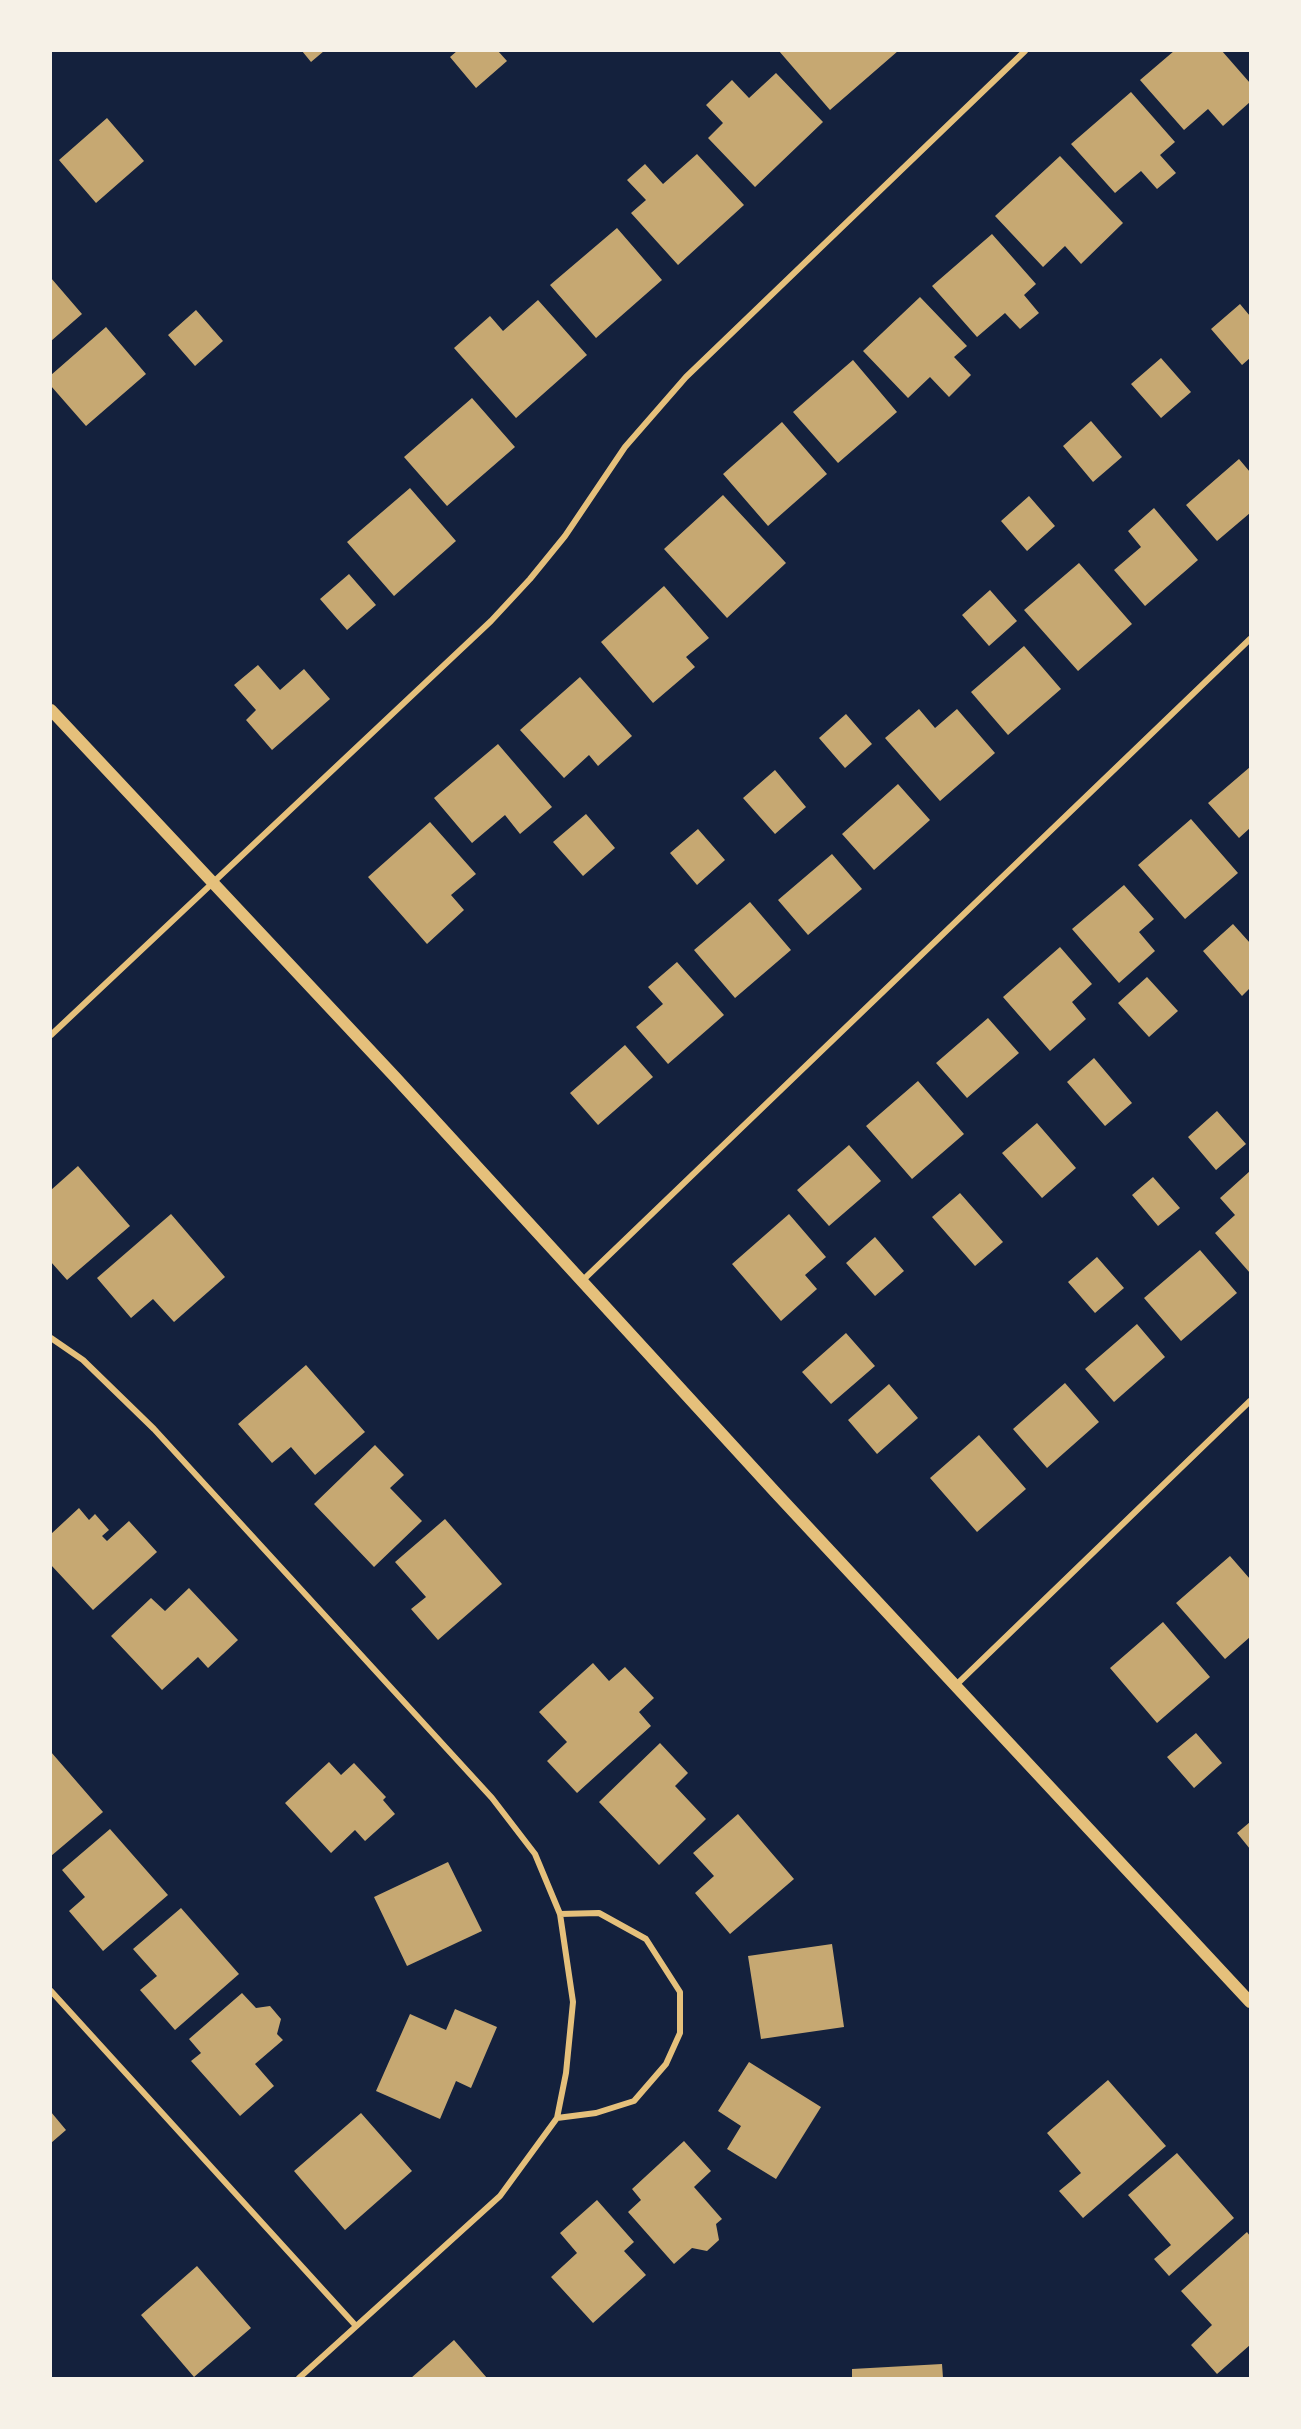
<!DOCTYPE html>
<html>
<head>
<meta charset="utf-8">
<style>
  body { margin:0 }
  #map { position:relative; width:1301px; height:2429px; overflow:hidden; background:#14213d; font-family:"Playfair Display",serif }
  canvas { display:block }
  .frame { position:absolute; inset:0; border:52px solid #f6f1e7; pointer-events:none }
</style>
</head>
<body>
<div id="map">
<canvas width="1301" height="2429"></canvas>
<div class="frame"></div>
</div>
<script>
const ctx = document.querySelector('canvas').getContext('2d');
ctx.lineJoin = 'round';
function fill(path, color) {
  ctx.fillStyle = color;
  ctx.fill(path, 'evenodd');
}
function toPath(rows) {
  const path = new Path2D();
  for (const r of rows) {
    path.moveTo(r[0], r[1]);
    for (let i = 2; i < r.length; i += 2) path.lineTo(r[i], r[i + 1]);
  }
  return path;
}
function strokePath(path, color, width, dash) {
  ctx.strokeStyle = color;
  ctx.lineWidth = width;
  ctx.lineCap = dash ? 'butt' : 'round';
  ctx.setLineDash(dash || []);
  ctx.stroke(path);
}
fill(toPath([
  [302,51,324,51,311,62],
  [457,51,498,51,507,61,476,88,450,57],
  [779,51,898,51,830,110],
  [1174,51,1222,51,1250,83,1250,102,1223,126,1208,109,1184,130,1140,80],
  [776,73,823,122,755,187,708,138,723,123,706,105,732,80,749,98],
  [1131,92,1175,142,1160,155,1176,173,1157,189,1141,171,1115,193,1071,144],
  [107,118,144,161,96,203,59,160],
  [697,154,744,205,678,265,631,213,646,200,627,180,645,164,663,184],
  [1060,156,1123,223,1081,264,1065,246,1043,267,995,216],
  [617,228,662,280,596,338,550,285],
  [992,234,1036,284,1024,295,1039,313,1020,329,1005,313,977,337,932,286],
  [51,278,82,314,51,341],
  [920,297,967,346,954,357,971,375,949,397,930,377,908,398,863,351],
  [538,300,587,355,516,418,454,348,490,316,503,331],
  [1240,304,1250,316,1250,358,1242,365,1211,329],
  [196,310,223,341,195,366,168,335],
  [106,327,146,374,86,426,51,386,51,375],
  [1161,358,1191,392,1161,418,1131,384],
  [853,360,897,412,838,463,793,412],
  [472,398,515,447,447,506,404,457],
  [1091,421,1122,457,1093,482,1063,446],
  [782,422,827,474,768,526,723,474],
  [1239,459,1250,472,1250,513,1217,541,1186,505],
  [410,488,456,541,394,596,347,542],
  [723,495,786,563,727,618,664,549],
  [1029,496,1055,526,1027,551,1001,521],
  [1154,508,1198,560,1145,606,1114,570,1141,547,1128,531],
  [1079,563,1132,624,1078,671,1024,610],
  [349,574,376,605,347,630,320,599],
  [664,586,709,638,686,657,695,667,653,703,601,642],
  [990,590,1017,621,989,646,962,615],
  [1024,646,1061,689,1008,735,971,692],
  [258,665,280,690,304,669,330,699,272,750,246,720,256,710,234,685],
  [580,677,632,736,598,766,589,755,564,778,520,730],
  [919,709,935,728,957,709,995,753,940,801,885,738],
  [846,714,872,744,845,768,819,738],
  [498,744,552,807,520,834,505,815,472,843,434,798],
  [1250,767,1250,828,1239,838,1208,803],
  [775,770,806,807,775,834,743,798],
  [898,784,930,820,874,870,842,834],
  [586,814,615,848,583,876,553,842],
  [1191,819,1238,873,1185,919,1138,865],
  [430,822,476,874,451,895,464,910,427,944,368,877],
  [698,829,725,860,697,885,670,853],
  [832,854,862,889,808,935,778,900],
  [1124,885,1154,919,1139,932,1155,951,1119,983,1072,929],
  [750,902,791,950,735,998,694,950],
  [1233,924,1250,943,1250,988,1242,996,1203,951],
  [1060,947,1092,984,1072,1002,1086,1019,1050,1051,1003,997],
  [677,962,724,1015,668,1064,636,1027,663,1004,648,987],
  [1147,977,1178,1011,1149,1037,1118,1003],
  [988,1018,1019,1053,967,1098,936,1063],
  [625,1045,653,1077,598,1125,570,1093],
  [1094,1058,1132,1103,1105,1126,1067,1082],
  [918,1081,964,1134,912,1179,866,1126],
  [1217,1111,1246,1144,1216,1170,1188,1137],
  [1037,1123,1076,1168,1042,1198,1002,1153],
  [849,1145,881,1181,829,1226,797,1190],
  [78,1166,130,1226,67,1280,51,1262,51,1190],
  [1250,1171,1250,1273,1215,1233,1235,1215,1220,1198],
  [1153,1177,1180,1208,1158,1226,1132,1195],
  [960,1193,1003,1242,975,1266,932,1217],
  [171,1214,225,1277,174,1322,153,1299,131,1318,97,1278],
  [789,1214,826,1257,805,1275,817,1289,781,1321,732,1264],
  [875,1237,904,1271,875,1296,846,1263],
  [1200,1250,1237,1293,1181,1341,1144,1298],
  [1097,1257,1124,1288,1095,1313,1068,1282],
  [1137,1324,1165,1357,1114,1402,1085,1369],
  [846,1333,875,1366,831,1404,802,1372],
  [306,1365,365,1432,315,1475,291,1447,272,1463,238,1424],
  [1065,1383,1099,1422,1047,1468,1013,1429],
  [889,1384,918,1418,877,1454,848,1420],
  [979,1435,1026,1489,977,1532,930,1478],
  [375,1445,404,1475,390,1488,422,1521,374,1567,314,1504],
  [79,1508,89,1520,95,1514,109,1530,102,1536,107,1541,129,1521,157,1552,93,1610,51,1565,51,1534],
  [445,1519,502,1584,438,1640,411,1609,426,1597,395,1562],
  [1230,1556,1250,1579,1250,1637,1225,1659,1176,1603],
  [189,1588,238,1640,208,1668,198,1657,162,1690,111,1636,151,1598,165,1611],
  [1163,1622,1210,1677,1157,1723,1110,1668],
  [593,1663,609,1681,625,1667,654,1698,639,1712,651,1726,577,1793,547,1761,567,1742,539,1712],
  [1196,1733,1222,1763,1194,1788,1167,1757],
  [660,1743,688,1773,675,1786,706,1819,659,1865,599,1802],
  [51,1752,103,1812,51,1856],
  [329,1762,341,1775,354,1763,386,1797,383,1800,395,1814,365,1841,355,1830,331,1853,285,1803],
  [738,1814,794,1879,730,1934,695,1893,714,1876,693,1853],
  [1250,1822,1250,1849,1237,1833],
  [110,1829,168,1895,103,1951,69,1911,85,1897,62,1870],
  [448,1862,482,1931,407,1966,374,1897],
  [181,1908,239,1974,175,2030,140,1990,157,1976,133,1949],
  [832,1944,844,2027,761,2039,748,1956],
  [242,1993,256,2008,270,2006,281,2019,277,2034,283,2040,255,2064,274,2086,240,2116,191,2061,201,2053,189,2039],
  [455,2009,497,2027,471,2088,456,2081,440,2119,376,2091,410,2014,446,2030],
  [749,2062,821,2107,776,2179,727,2149,741,2126,718,2111],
  [1108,2080,1166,2146,1083,2218,1059,2191,1081,2173,1047,2133],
  [51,2112,66,2130,51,2143],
  [361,2113,412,2171,345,2230,294,2171],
  [684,2141,711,2171,694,2187,722,2219,716,2224,719,2240,707,2251,692,2248,674,2264,628,2212,641,2200,632,2189],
  [1177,2153,1234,2218,1169,2276,1154,2259,1171,2245,1128,2195],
  [597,2200,634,2242,624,2251,646,2275,593,2323,551,2277,577,2253,560,2233],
  [1247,2232,1250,2236,1250,2345,1217,2374,1191,2345,1212,2325,1181,2291],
  [197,2266,251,2328,194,2377,141,2315],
  [454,2340,487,2378,411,2378],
  [942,2364,943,2378,852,2378,852,2369]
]), '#c6a872');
strokePath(toPath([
  [51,1035,491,621,530,579,565,536,625,447,686,377,1025,51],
  [582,1281,1250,639],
  [51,1338,83,1360,154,1429,492,1798,535,1854,560,1914,573,2002,566,2073,557,2118,500,2196,299,2378],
  [955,1686,1250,1401],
  [51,1991,356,2326],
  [557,2118,596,2113,634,2101,666,2064,680,2033,680,1992,646,1939,599,1913,560,1914]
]), '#e5c07b', 6);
strokePath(toPath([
  [51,710,395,1077,776,1493,1250,2002]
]), '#e5c07b', 12);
</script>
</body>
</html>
